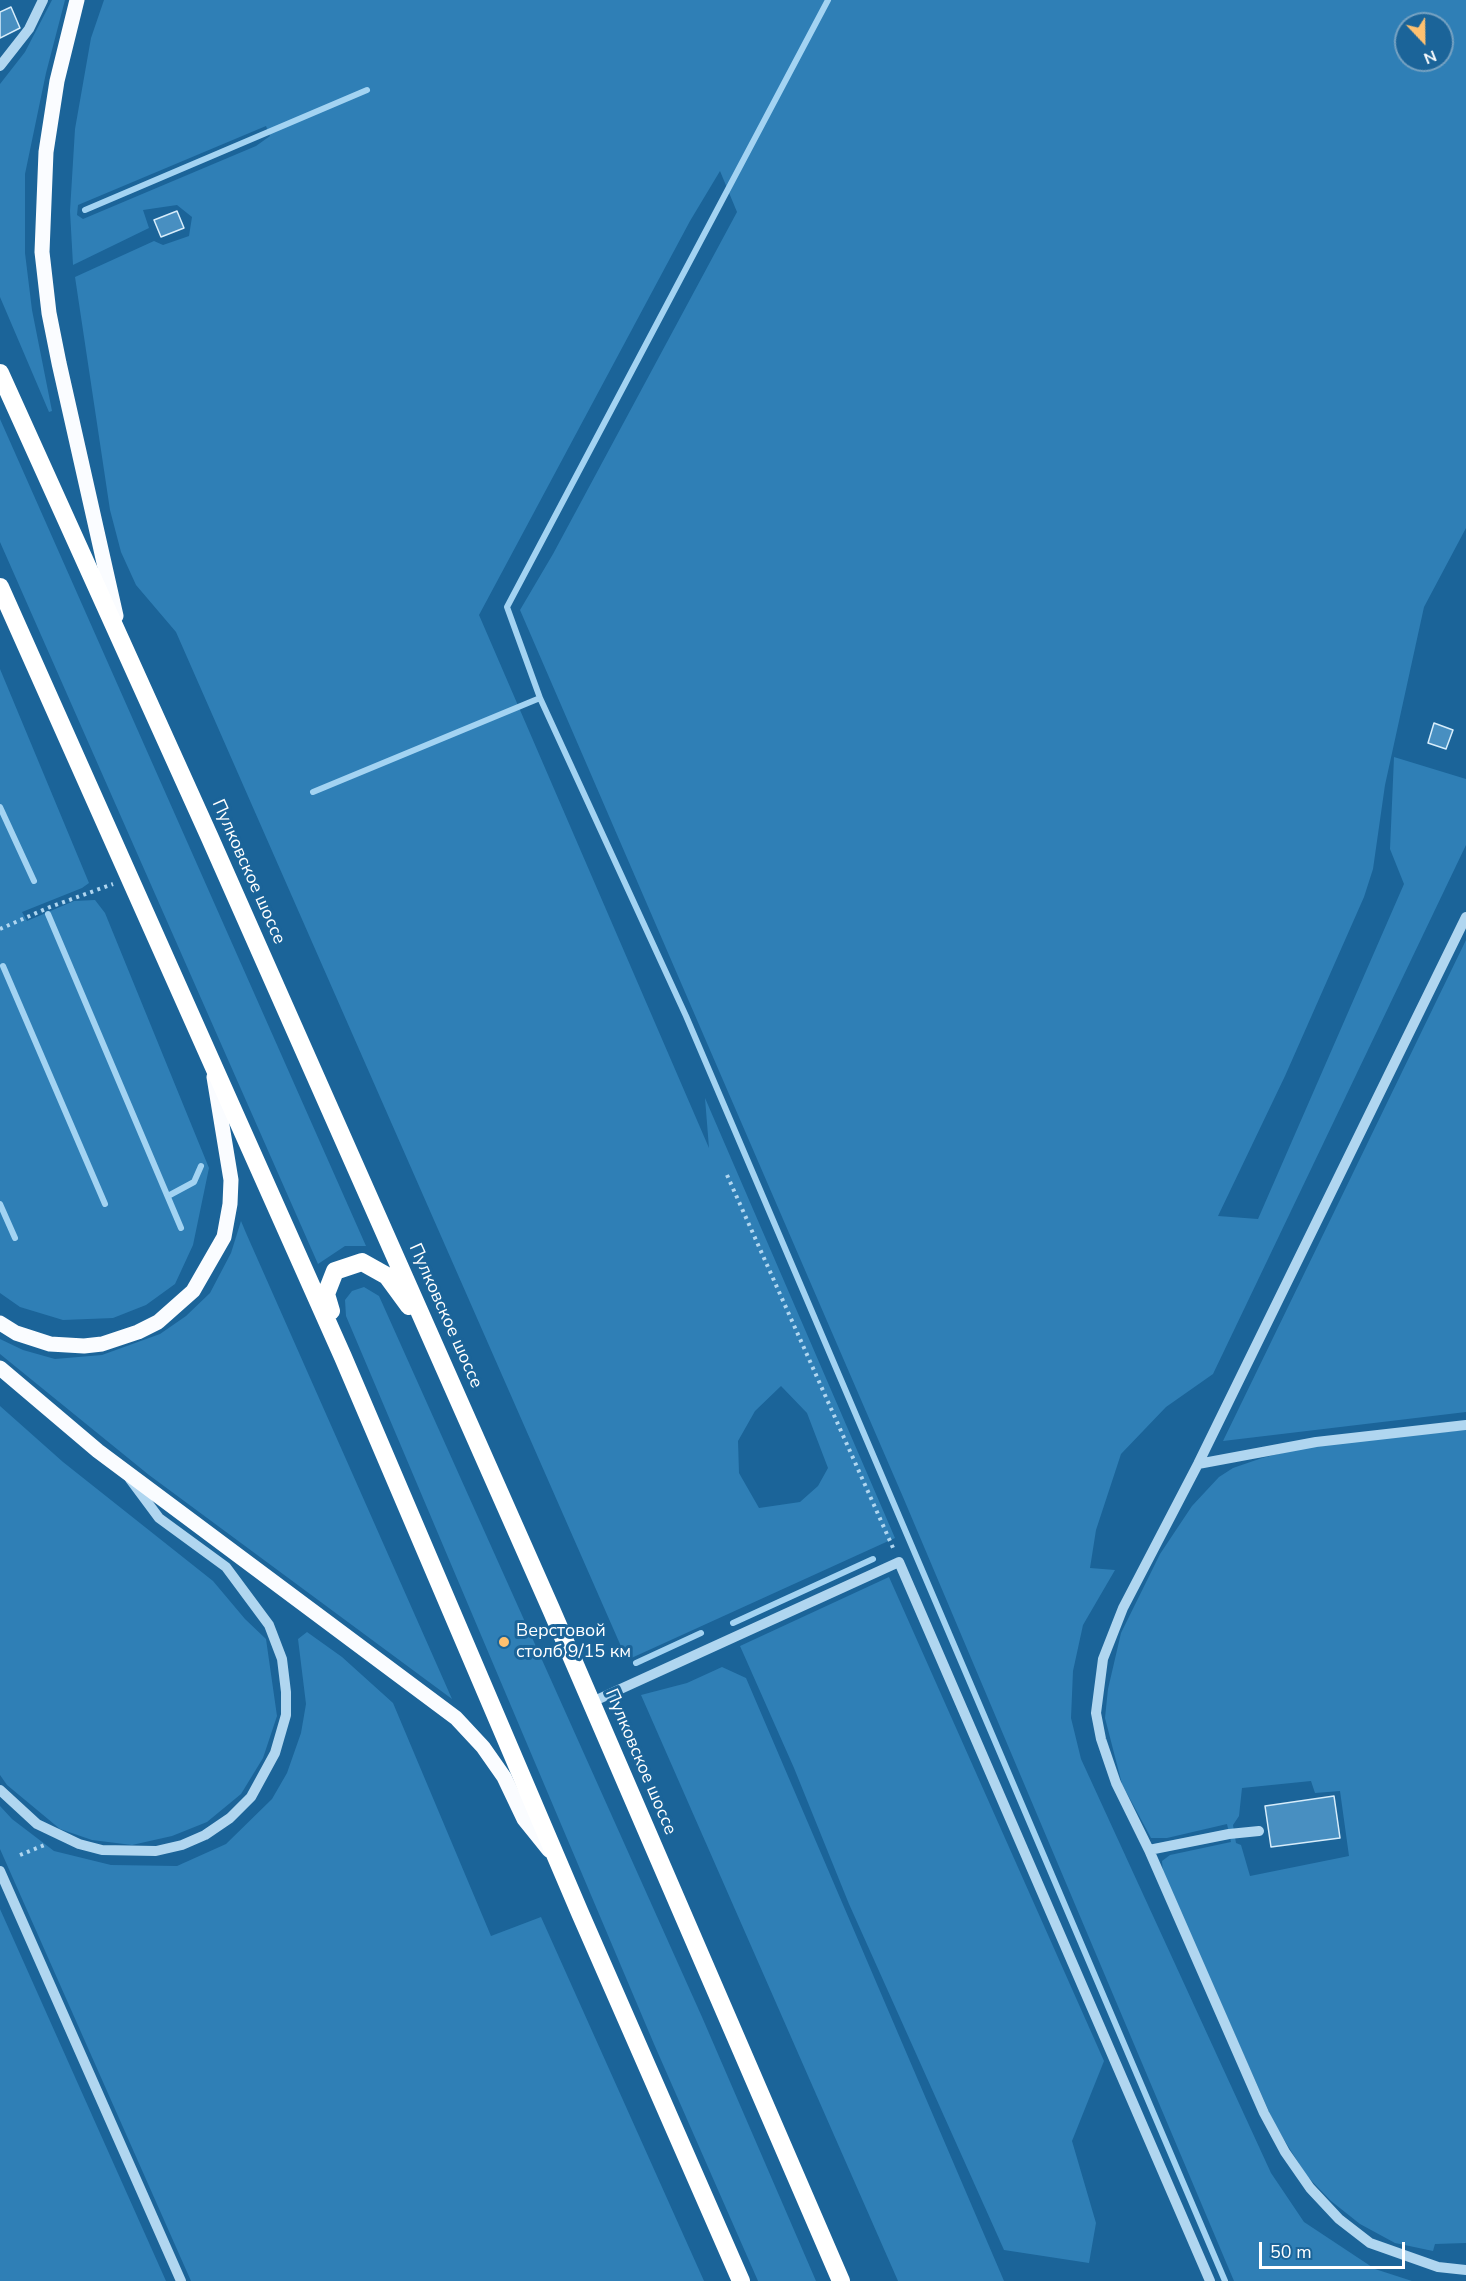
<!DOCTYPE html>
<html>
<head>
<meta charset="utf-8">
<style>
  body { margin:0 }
  #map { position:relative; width:1466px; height:2281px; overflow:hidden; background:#1b6499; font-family:"Nunito Sans",sans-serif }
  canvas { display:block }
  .north { position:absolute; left:1394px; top:12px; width:60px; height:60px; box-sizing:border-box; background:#1b6499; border:2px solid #76a2c2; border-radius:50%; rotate:158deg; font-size:16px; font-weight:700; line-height:24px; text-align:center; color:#fff }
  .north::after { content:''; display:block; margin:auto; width:21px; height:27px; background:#ffc170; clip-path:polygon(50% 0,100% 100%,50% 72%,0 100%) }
  .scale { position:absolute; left:1259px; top:2242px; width:146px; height:27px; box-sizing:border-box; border:3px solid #fff; border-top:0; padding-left:8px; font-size:18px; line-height:21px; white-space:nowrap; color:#fff; -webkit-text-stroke:4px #1b6499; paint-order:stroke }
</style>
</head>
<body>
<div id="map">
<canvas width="1466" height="2281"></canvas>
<div class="north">N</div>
<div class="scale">50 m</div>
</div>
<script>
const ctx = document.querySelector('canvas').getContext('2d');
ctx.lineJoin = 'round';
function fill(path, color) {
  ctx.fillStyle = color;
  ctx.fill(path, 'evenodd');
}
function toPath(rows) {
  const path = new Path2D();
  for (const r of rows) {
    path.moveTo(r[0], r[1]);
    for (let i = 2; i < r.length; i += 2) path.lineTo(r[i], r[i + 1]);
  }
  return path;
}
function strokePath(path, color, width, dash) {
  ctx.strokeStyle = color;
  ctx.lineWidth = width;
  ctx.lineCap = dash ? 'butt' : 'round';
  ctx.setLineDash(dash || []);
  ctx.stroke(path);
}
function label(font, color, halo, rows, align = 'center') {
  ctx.font = font + ' "Nunito Sans",sans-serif';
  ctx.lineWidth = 6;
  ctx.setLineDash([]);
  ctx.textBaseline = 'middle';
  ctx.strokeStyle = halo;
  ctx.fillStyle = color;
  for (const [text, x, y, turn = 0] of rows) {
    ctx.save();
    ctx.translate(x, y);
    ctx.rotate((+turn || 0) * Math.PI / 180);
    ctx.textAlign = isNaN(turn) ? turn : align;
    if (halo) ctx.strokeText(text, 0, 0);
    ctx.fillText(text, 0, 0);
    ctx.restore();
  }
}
fill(toPath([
  [52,0,65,0,46,73,25,174,25,253,32,310,52,411,49,412,0,297,0,84,25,52],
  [104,0,1466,0,1466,528,1424,607,1385,785,1373,869,1364,897,1285,1076,1218,1216,1258,1219,1404,884,1390,849,1394,757,1466,779,1466,845,1213,1374,1166,1407,1121,1454,1096,1530,1090,1568,1115,1570,1083,1625,1073,1671,1071,1718,1081,1759,1271,2173,1304,2222,1375,2269,1412,2281,1234,2281,903,1497,520,610,553,554,737,212,720,171,690,221,479,615,709,1148,705,1098,895,1538,627,1660,176,632,136,585,121,552,110,510,75,277,154,241,163,245,189,236,192,217,177,205,143,210,149,228,73,265,70,211,75,129,91,38],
  [1406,24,1442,24,1442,60,1406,60],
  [266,126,270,136,256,146,83,219,77,215,78,205],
  [781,1386,807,1413,828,1468,818,1486,800,1502,759,1508,739,1473,738,1441,755,1411],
  [0,419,366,1246,345,1246,318,1264,0,542],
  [0,669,89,883,82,888,22,912,27,921,74,901,95,900,105,913,209,1168,193,1245,175,1284,146,1305,113,1318,63,1320,20,1307,0,1293],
  [1466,940,1466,1412,1223,1441],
  [241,1221,246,1233,452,1699,149,1475,0,1354,0,1339,23,1350,55,1359,102,1355,160,1334,186,1316,210,1293,231,1253],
  [364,1287,379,1296,702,2017,816,2281,758,2281,654,2044,346,1316,345,1300,352,1291],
  [0,1406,63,1462,213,1581,245,1619,266,1639,277,1716,263,1758,241,1794,207,1822,172,1836,132,1845,92,1840,60,1829,7,1785,0,1775],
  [1466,1430,1466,2243,1435,2244,1433,2251,1395,2243,1360,2224,1331,2201,1306,2175,1275,2125,1163,1873,1162,1861,1170,1855,1231,1842,1227,1824,1167,1838,1151,1838,1122,1784,1105,1718,1108,1689,1121,1633,1160,1554,1192,1506,1219,1477,1233,1468,1262,1458,1319,1444],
  [1311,1781,1315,1793,1340,1791,1349,1856,1250,1876,1241,1845,1236,1843,1233,1825,1239,1816,1242,1788],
  [889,1577,1104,2061,1072,2141,1096,2223,1089,2263,1004,2250,849,1904,794,1768,740,1646],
  [307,1632,342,1657,393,1703,491,1936,541,1917,704,2281,191,2281,0,1849,0,1806,12,1819,54,1851,111,1865,177,1866,226,1844,272,1799,287,1773,301,1733,306,1704,298,1639],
  [722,1667,746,1678,1004,2281,898,2281,641,1695,687,1683],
  [0,1909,166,2281,0,2281]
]), '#2f7fb6');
strokePath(toPath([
  [85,210,367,90],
  [540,698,686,1016,1225,2281],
  [313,792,540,698,507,607,828,0],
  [0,807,34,881],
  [48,914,181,1228],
  [3,966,105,1204],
  [168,1196,194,1182,201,1166],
  [0,1204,15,1238],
  [733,1623,873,1559],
  [636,1663,701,1633]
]), '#a3d3f2', 6);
const building = toPath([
  [11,7,20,28,0,38,0,12,11,7],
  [177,211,184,228,161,237,154,220,177,211],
  [1434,723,1453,730,1446,749,1428,743,1434,723],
  [1334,1796,1340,1838,1271,1847,1265,1806,1334,1796]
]);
fill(building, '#488fc1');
strokePath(building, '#d7edfb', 1.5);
strokePath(toPath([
  [0,929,50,907,113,884],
  [727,1175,894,1550],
  [20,1855,47,1844]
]), '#b0d6f0', 4, [3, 4.5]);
strokePath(toPath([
  [0,66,29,29,43,0],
  [1466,917,1198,1464,1123,1608,1103,1659,1096,1713,1101,1739,1116,1783,1149,1850,1264,2113,1285,2152,1310,2188,1339,2219,1370,2243,1438,2267,1466,2270],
  [1198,1464,1316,1442,1466,1425],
  [592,1702,899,1562,1210,2281],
  [0,1790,37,1824,79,1844,102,1850,156,1851,182,1845,205,1835,230,1818,251,1797,275,1753,286,1715,286,1692,282,1659,269,1625,226,1567,159,1518,130,1479],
  [1149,1850,1229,1834,1259,1831],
  [0,1871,181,2281]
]), '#b0d6f0', 10);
strokePath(toPath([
  [77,0,57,81,46,152,42,252,49,313,59,363,116,616],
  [0,1323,16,1333,50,1344,84,1346,102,1344,138,1332,158,1322,193,1291,224,1237,230,1204,231,1180,214,1077],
  [0,1368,98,1451,456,1718,483,1747,504,1777,524,1819,549,1850]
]), '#fafcff', 15);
strokePath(toPath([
  [0,373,210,838,551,1609,841,2281],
  [0,587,343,1357,580,1913,741,2281],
  [331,1311,326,1294,335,1271,362,1262,387,1276,409,1306]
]), '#fff', 18);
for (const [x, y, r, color] of [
  [504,1642,6,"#ffc170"]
]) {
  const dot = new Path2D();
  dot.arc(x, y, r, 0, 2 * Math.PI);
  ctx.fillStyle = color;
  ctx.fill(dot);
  strokePath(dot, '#1b6499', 2);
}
label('18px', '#fff', '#1b6499', [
  ["Пулковское шоссе",248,872,66],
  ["Пулковское шоссе",445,1316,66],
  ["Пулковское шоссе",640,1762,67]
]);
label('18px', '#fff', '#1b6499', [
  ["Верстовой",516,1632],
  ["столб 9/15 км",516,1653]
], 'left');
</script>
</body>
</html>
